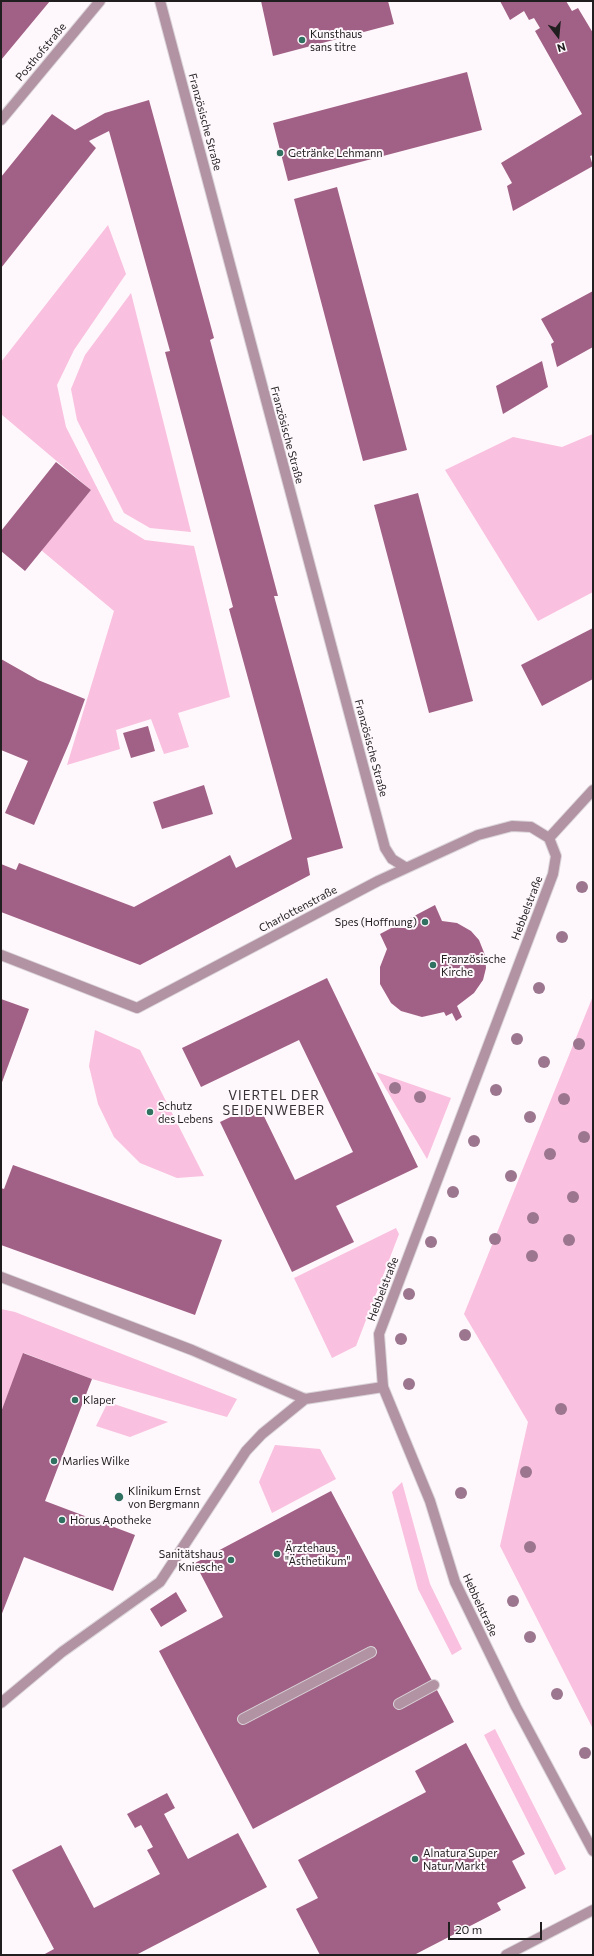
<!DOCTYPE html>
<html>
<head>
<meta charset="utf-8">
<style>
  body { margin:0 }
  #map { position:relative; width:594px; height:1956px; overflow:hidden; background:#fef7fb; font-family:Commissioner,sans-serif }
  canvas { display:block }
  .frame { position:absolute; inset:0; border:2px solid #201e1f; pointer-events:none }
  .north { position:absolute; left:538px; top:16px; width:40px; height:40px; -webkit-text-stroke:3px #fef7fb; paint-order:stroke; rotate:164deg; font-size:11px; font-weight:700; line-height:16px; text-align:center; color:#201e1f }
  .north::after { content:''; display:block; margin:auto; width:14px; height:18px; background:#201e1f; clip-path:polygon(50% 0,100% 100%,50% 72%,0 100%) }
  .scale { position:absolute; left:448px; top:1922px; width:94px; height:18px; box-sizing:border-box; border:2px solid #201e1f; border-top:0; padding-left:5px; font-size:12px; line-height:14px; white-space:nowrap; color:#201e1f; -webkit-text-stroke:3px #fef7fb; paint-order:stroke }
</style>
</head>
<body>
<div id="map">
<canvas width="594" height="1956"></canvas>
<div class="frame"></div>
<div class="north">N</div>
<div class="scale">20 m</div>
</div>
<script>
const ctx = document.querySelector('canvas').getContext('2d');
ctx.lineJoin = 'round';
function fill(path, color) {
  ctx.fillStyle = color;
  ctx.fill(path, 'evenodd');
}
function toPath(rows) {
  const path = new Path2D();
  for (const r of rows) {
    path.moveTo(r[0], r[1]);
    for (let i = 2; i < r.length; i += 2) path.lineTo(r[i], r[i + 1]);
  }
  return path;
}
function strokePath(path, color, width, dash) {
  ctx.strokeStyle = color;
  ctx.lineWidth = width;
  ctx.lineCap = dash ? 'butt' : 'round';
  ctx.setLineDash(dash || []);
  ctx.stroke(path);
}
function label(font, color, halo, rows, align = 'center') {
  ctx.font = font + ' Commissioner,sans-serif';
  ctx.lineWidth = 4;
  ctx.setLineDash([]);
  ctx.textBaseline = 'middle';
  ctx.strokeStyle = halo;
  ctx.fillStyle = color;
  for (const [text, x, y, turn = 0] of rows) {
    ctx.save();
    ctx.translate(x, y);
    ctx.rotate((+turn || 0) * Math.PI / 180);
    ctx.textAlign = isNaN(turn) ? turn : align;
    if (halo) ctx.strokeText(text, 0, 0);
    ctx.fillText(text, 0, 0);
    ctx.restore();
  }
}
fill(toPath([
  [108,225,126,274,74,350,57,385,66,427,114,521,145,540,194,546,230,697,178,713,189,747,164,754,151,719,116,730,120,749,67,765,114,611,41,550,91,490,1,414,1,362],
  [131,293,191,532,150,528,124,513,77,420,71,389,85,355],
  [593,434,593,592,538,621,445,470,513,437,562,447],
  [593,996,593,1729,500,1546,528,1422,464,1314],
  [95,1030,140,1050,204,1176,177,1178,140,1163,114,1137,98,1104,89,1066],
  [376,1072,451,1098,427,1159],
  [396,1228,399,1234,356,1346,332,1358,294,1278],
  [1,1309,15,1312,237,1399,227,1417,92,1379,24,1353,1,1412],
  [108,1402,168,1422,130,1437,96,1426],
  [275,1445,320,1449,336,1479,272,1513,259,1482],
  [402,1482,430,1584,462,1649,452,1655,418,1589,392,1492],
  [495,1729,566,1869,555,1875,484,1735]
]), '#f9c0df');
fill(toPath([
  [1,1,50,1,1,60],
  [261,1,388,1,394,24,273,56],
  [500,1,566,1,572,11,578,8,593,33,593,155,590,156,593,166,513,211,507,186,512,183,501,163,582,114,535,31,540,28,534,18,529,20,524,11,510,20],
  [467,72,482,130,288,181,273,123],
  [149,100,214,338,210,340,278,596,274,596,343,848,307,858,310,875,140,965,1,912,1,864,16,870,19,863,134,907,230,855,236,868,292,839,229,609,233,607,165,352,170,351,109,131,89,141,96,148,1,268,1,177,52,114,75,130,105,113],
  [337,187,407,450,363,461,294,199],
  [593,291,593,347,557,367,551,344,554,342,541,319],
  [542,361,548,387,503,414,496,386],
  [56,462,91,490,25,571,1,551,1,531],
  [418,493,473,701,429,713,374,505],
  [593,628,593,679,542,706,521,665],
  [1,659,38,680,85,699,70,741,34,825,5,813,28,761,1,750],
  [148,726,155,751,131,758,123,733],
  [204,785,213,814,162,829,153,802],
  [435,905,442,921,457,923,471,931,479,940,485,955,486,968,483,980,474,993,457,1006,462,1017,456,1021,452,1013,446,1016,444,1012,422,1017,401,1011,391,1003,380,984,380,967,387,949,380,934],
  [327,978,418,1167,336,1206,354,1242,292,1272,220,1122,258,1104,295,1180,353,1152,299,1040,201,1087,182,1048],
  [1,999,29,1009,1,1085],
  [13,1165,222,1240,195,1315,1,1245,1,1188,4,1189],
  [23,1353,92,1379,45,1501,135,1535,113,1591,24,1557,1,1616,1,1412],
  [331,1491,454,1722,253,1829,159,1651,223,1617,195,1563],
  [176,1592,187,1611,161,1627,150,1609],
  [466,1743,525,1854,512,1861,526,1888,497,1903,501,1910,414,1955,320,1955,296,1909,318,1898,298,1860,426,1792,415,1771],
  [167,1793,175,1808,164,1814,188,1859,238,1833,267,1887,136,1955,43,1955,54,1949,12,1870,61,1845,94,1908,160,1874,147,1850,153,1847,141,1825,135,1828,127,1814]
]), '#a16085');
const service = toPath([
  [1,1277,192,1350,305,1399,383,1387],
  [1,1703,62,1652,160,1582,246,1451,262,1434,305,1399],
  [399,1704,434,1685],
  [243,1719,371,1652]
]);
const minor = toPath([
  [160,1,385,848,392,859,405,867],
  [1,120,100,1],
  [549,838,593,790],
  [1,955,137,1008,378,881,478,835,512,826,531,827,549,838,556,856,553,874,379,1334,383,1387,430,1501,455,1582,516,1707,593,1851],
  [506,1955,593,1910]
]);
strokePath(service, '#dad4d8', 12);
strokePath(minor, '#dad4d8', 12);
strokePath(service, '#b293a4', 10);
strokePath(minor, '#b293a4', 10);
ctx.fillStyle = '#9b768e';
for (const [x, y] of [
  [582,887],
  [562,937],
  [539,988],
  [517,1039],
  [579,1044],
  [544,1062],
  [395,1088],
  [496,1090],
  [420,1097],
  [564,1099],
  [530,1117],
  [584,1137],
  [474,1141],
  [550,1154],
  [511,1176],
  [453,1192],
  [573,1197],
  [533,1218],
  [495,1239],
  [569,1240],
  [431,1242],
  [532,1256],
  [409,1294],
  [465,1335],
  [401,1339],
  [409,1384],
  [561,1409],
  [526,1472],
  [461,1493],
  [530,1547],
  [513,1601],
  [530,1637],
  [557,1694],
  [585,1753]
]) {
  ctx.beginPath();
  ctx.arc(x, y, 6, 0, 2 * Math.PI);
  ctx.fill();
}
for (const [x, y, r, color] of [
  [302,40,4,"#307161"],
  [280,153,4,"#307161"],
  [425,922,4,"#307161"],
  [433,965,4,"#307161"],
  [150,1112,4,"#307161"],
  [75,1400,4,"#307161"],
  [54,1461,4,"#307161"],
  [119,1497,5,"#307161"],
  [62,1520,4,"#307161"],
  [277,1554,4,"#307161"],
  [231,1560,4,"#307161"],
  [415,1859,4,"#307161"]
]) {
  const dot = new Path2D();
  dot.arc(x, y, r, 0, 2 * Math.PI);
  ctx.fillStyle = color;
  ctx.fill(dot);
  strokePath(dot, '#fef7fb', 1.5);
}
label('11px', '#201e1f', '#fef7fb', [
  ["Kunsthaus",310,34],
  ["sans titre",310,47],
  ["Getränke Lehmann",288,153],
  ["Spes (Hoffnung)",417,922,"right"],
  ["Französische",441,959],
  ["Kirche",441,972],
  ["Schutz",158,1106],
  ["des Lebens",158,1119],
  ["Klaper",83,1400],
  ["Marlies Wilke",62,1461],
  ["Klinikum Ernst",128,1491],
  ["von Bergmann",128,1504],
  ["Horus Apotheke",70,1520],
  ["Ärztehaus,",285,1548],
  ["\"Ästhetikum\"",285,1561],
  ["Sanitätshaus",223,1554,"right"],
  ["Kniesche",223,1567,"right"],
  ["Alnatura Super",423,1853],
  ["Natur Markt",423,1866]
], 'left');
label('11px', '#201e1f', '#fef7fb', [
  ["Posthofstraße",41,52,-50],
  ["Französische Straße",205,122,75],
  ["Französische Straße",287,435,75],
  ["Französische Straße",371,748,75],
  ["Hebbelstraße",527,908,-69],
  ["Charlottenstraße",298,909,-28],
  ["Hebbelstraße",383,1289,-69],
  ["Hebbelstraße",480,1605,65]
]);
ctx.letterSpacing = '1px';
label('13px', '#373235', '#fef7fb', [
  ["VIERTEL DER",274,1096],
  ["SEIDENWEBER",274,1111]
]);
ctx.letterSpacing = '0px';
</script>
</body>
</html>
